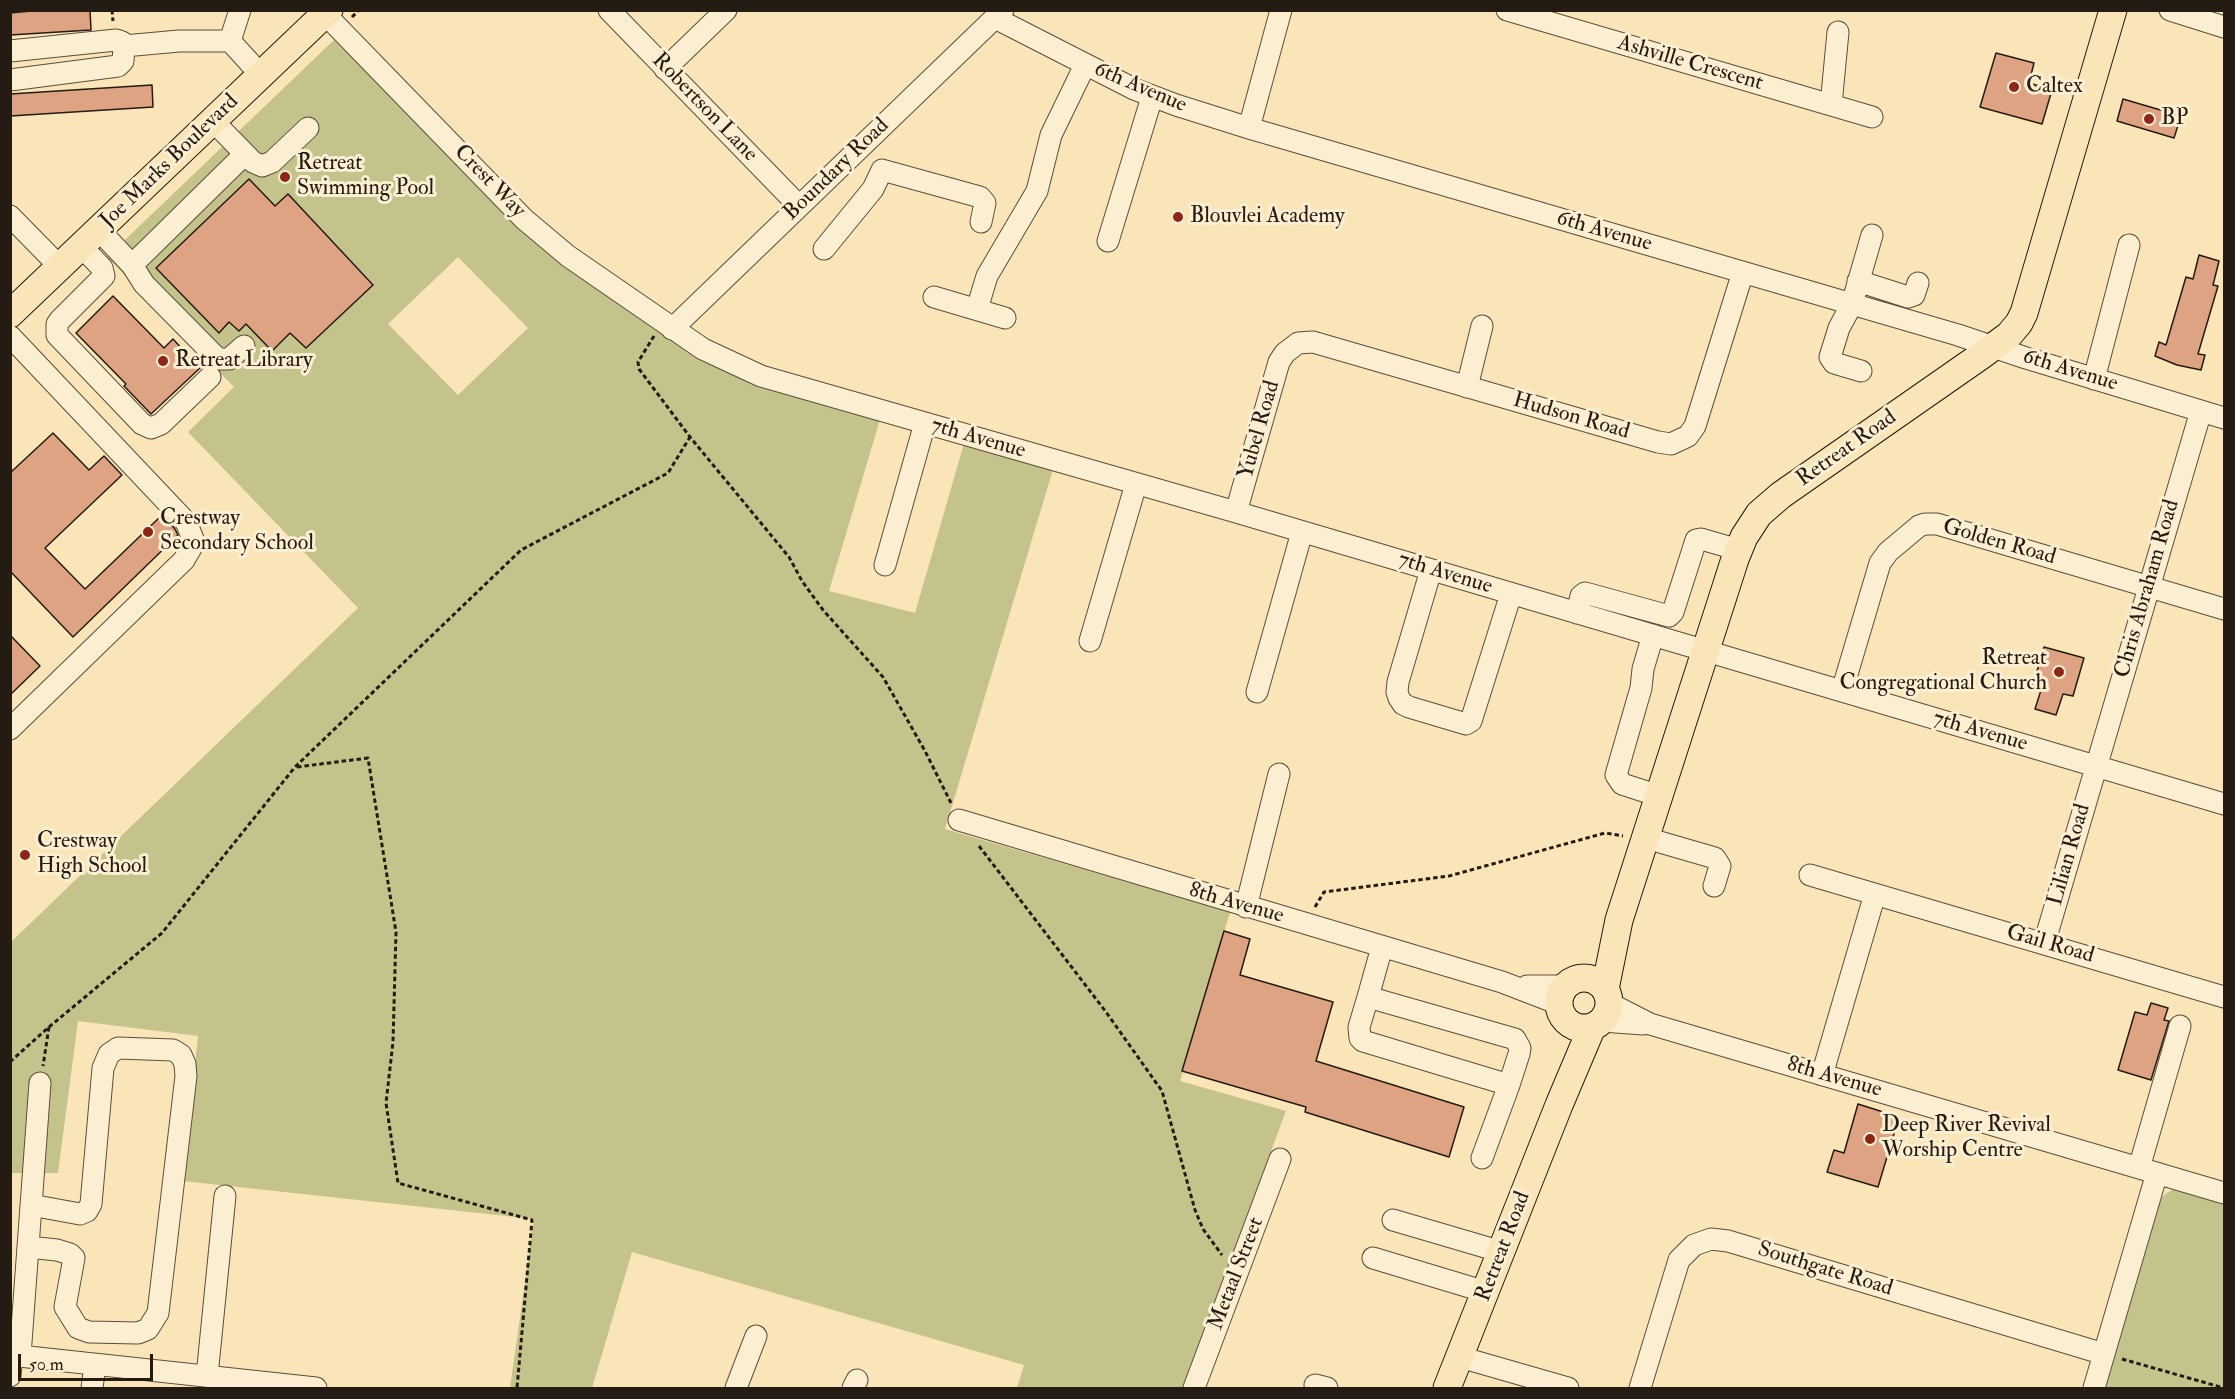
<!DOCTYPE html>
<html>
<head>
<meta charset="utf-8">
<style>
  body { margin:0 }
  #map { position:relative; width:2235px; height:1399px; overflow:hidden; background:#fae5b8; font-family:"IM FELL Double Pica",serif }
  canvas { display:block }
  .frame { position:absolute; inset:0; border:12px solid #241b12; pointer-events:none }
  .scale { position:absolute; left:18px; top:1354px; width:135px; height:27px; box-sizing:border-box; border:3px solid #241b12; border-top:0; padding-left:8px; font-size:18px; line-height:21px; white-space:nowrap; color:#241b12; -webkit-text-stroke:4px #fceed1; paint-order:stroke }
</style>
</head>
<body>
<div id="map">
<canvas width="2235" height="1399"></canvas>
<div class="frame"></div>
<div class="scale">50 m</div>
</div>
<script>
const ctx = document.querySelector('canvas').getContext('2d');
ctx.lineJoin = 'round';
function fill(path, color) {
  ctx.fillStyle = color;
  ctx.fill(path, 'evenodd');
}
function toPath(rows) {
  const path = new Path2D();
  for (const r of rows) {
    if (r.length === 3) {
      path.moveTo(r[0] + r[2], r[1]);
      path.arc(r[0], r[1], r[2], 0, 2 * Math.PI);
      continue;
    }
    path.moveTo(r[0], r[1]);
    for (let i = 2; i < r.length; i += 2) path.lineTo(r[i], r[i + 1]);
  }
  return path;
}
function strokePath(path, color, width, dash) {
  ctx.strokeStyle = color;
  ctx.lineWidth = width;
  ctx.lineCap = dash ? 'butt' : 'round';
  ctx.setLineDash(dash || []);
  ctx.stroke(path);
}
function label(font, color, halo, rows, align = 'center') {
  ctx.font = font + ' "IM FELL Double Pica",serif';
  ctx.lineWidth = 6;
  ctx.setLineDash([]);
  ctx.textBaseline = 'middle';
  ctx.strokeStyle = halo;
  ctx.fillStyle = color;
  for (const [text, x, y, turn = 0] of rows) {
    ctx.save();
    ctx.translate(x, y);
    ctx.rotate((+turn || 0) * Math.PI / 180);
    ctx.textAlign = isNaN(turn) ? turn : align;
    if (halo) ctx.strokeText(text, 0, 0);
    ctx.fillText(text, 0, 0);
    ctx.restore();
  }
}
fill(toPath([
  [334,40,521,224,701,351,881,416,829,591,915,613,965,440,1054,466,945,829,1230,912,1180,1081,1286,1111,1183,1388,1017,1388,1024,1365,632,1252,592,1388,510,1388,534,1219,183,1181,198,1036,78,1021,58,1173,11,1173,11,942,358,608,188,432,234,387,107,257],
  [458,257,528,328,458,395,388,324],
  [2175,1189,2224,1201,2224,1388,2102,1388,2159,1199,2168,1192]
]), '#c4c38b');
const building = toPath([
  [42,10,90,10,91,30,10,35,10,13,42,10],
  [1996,53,2034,63,2029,83,2052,90,2042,124,1980,107,1996,53],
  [152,85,153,107,10,116,10,94,152,85],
  [2123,99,2181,116,2174,138,2117,121,2123,99],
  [249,179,275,206,288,194,373,285,306,348,290,333,272,351,246,324,239,331,229,322,219,333,156,268,249,179],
  [2199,255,2219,261,2213,285,2218,286,2198,354,2205,355,2201,370,2177,365,2155,356,2159,342,2166,345,2186,277,2193,279,2199,255],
  [113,296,164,348,173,339,200,368,151,414,124,386,126,384,76,333,113,296],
  [53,433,89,470,104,456,122,475,45,548,85,589,162,515,175,529,178,535,73,637,10,571,10,473,53,433],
  [10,635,40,666,10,695,10,635],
  [2044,647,2084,658,2073,696,2063,694,2056,715,2035,709,2042,687,2033,685,2044,647],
  [1224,931,1250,939,1240,975,1333,1002,1316,1061,1464,1107,1449,1157,1305,1112,1306,1107,1182,1071,1224,931],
  [2151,1003,2168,1008,2164,1020,2169,1021,2151,1080,2118,1070,2135,1012,2147,1015,2151,1003],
  [1858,1104,1899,1117,1878,1187,1827,1172,1834,1150,1844,1153,1858,1104]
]);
fill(building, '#dea383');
strokePath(building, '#241b12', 1.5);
const minor = toPath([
  [240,10,230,41,261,75],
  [609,10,799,206],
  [1507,10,1872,117],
  [2170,10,2224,27],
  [325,14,524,219,568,256,703,349,761,376,1236,512,2224,804],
  [995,18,1134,89,1176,105,1249,128,1958,335,2026,358,2224,418],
  [10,51,116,40,122,42,124,46],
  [665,69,726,10],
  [10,80,118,66,123,61,124,46,179,41,230,41],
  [1831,105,1838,32],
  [213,121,253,162,262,166,272,162,308,128],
  [1249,128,1281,10],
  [10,216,61,268],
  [99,230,132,265,144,284,215,356,219,359,229,359,244,346],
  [1108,241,1152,97],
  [82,247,102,268,104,276,60,320,57,324,57,335,142,424,151,428,161,424,210,377],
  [824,249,873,189,882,170,980,197,985,203,981,222],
  [132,265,245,154],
  [1858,281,1908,297,1914,295,1918,283],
  [934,297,1005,318],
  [977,309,987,276,1037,191,1051,135,1085,65],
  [672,329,1003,10],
  [10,336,186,522,193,539,191,548,184,560,10,729],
  [1861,371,1834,363,1830,357,1839,328,1852,304,1872,235],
  [2094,379,2129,245],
  [1467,387,1482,326],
  [1236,512,1279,362,1285,353,1298,343,1313,342,1658,442,1671,444,1688,436,1695,426,1743,272],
  [885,565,925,423],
  [1431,570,1398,682,1397,692,1399,698,1403,704,1409,707,1466,724,1471,721,1511,594],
  [1577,613,1581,596,1585,593,1669,616,1673,612,1696,540,1701,539,1739,550],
  [1653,635,1643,669,1641,688,1616,775,1622,784,1659,796],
  [1090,641,1136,484],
  [1842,691,1880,563,1888,552,1919,526,1925,524,1937,524,2224,609],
  [1257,692,1302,532],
  [959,820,1502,982,1559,1004],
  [1646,838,1715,858,1720,866,1714,886],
  [1810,875,2224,997],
  [1246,907,1279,774],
  [2044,944,2201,411],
  [1527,986,1565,986],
  [1368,997,1515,1039,1520,1048,1519,1054,1509,1085,1363,1041,1360,1038,1359,1027,1368,997,1382,947],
  [1609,1003,1650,1024,2224,1193],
  [1602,1021,1643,1024],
  [1822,1075,1875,894],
  [1482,1158,1509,1085],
  [2139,1168,2180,1026],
  [1393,1220,1502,1252],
  [28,1247,57,1250,70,1254,74,1258,65,1307,78,1328,89,1332,138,1333,148,1329,158,1313,186,1076,185,1064,181,1055,173,1050,118,1048,109,1054,103,1068,91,1204,87,1211,80,1214,31,1205],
  [1373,1258,1486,1292],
  [10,1355,316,1388],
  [20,1356,40,1083],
  [1460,1357,1568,1388],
  [10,1376,12,1355],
  [207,1376,225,1196],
  [1315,1385,1327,1388],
  [92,1388,95,1365],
  [736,1388,756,1336],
  [853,1388,857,1380],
  [1194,1388,1280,1159],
  [1640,1388,1679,1260,1694,1245,1711,1239,1728,1241,2104,1354],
  [2094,1388,2157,1173]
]);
const major = toPath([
  [10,314,329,10],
  [1584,1003,25],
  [1605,989,1619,920,1735,559,1744,537,1759,514,1781,495,1982,355,2009,335,2019,323,2024,313,2113,10],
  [1447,1388,1559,1105,1592,1027]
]);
strokePath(minor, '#5a4e3c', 23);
strokePath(major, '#241b12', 29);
strokePath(toPath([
  [112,10,113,21],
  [352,17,359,10],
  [654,336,638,362,639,369,690,437,789,557,802,581,823,610,883,677,925,751,951,803],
  [297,767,368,758,396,932,393,1042,386,1103,398,1183,532,1220,517,1388],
  [979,846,1106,1012,1162,1091,1195,1210,1203,1229,1222,1255],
  [1315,907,1324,892,1449,876,1605,833,1623,836],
  [49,1027,162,933,295,767,521,550,668,473,690,437],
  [10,1062,49,1027,43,1066],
  [2122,1359,2224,1388]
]), '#241b12', 3, [4.5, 3]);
strokePath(minor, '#fceed1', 21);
strokePath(major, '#fae5b8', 27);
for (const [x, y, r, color] of [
  [2014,87,6,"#8f2418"],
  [2149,119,6,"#8f2418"],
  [285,177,6,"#8f2418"],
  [1178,217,6,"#8f2418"],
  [163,361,6,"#8f2418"],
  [148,532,6,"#8f2418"],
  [2059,672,6,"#8f2418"],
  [25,855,6,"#8f2418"],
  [1870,1139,6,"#8f2418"]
]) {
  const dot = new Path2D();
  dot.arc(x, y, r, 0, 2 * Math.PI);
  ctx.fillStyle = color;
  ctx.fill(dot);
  strokePath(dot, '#fceed1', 2);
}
label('22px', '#241b12', '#fceed1', [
  ["Ashville Crescent",1690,64,16],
  ["6th Avenue",1140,88,23],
  ["Robertson Lane",704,108,46],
  ["Joe Marks Boulevard",170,162,-44],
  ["Boundary Road",837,170,-44],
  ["Crest Way",489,182,46],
  ["6th Avenue",1604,232,16],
  ["6th Avenue",2070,371,17],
  ["Hudson Road",1571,417,16],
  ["Yubel Road",1260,430,-74],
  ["7th Avenue",978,439,16],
  ["Retreat Road",1847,449,-35],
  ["Golden Road",1999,543,16],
  ["7th Avenue",1445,574,17],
  ["Chris Abraham Road",2148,589,-74],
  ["7th Avenue",1980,732,16],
  ["Lilian Road",2070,855,-74],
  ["8th Avenue",1236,904,16],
  ["Gail Road",2050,945,16],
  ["8th Avenue",1834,1078,16],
  ["Retreat Road",1504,1247,-69],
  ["Southgate Road",1825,1270,17],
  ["Metaal Street",1237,1274,-69]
]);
label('22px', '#241b12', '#fceed1', [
  ["Caltex",2026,87],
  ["BP",2161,119],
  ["Retreat",297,164],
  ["Swimming Pool",297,189],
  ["Blouvlei Academy",1190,217],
  ["Retreat Library",175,361],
  ["Crestway",160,519],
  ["Secondary School",160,544],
  ["Retreat",2047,659,"right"],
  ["Congregational Church",2047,684,"right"],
  ["Crestway",37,842],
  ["High School",37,867],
  ["Deep River Revival",1882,1126],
  ["Worship Centre",1882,1151]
], 'left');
</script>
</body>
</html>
